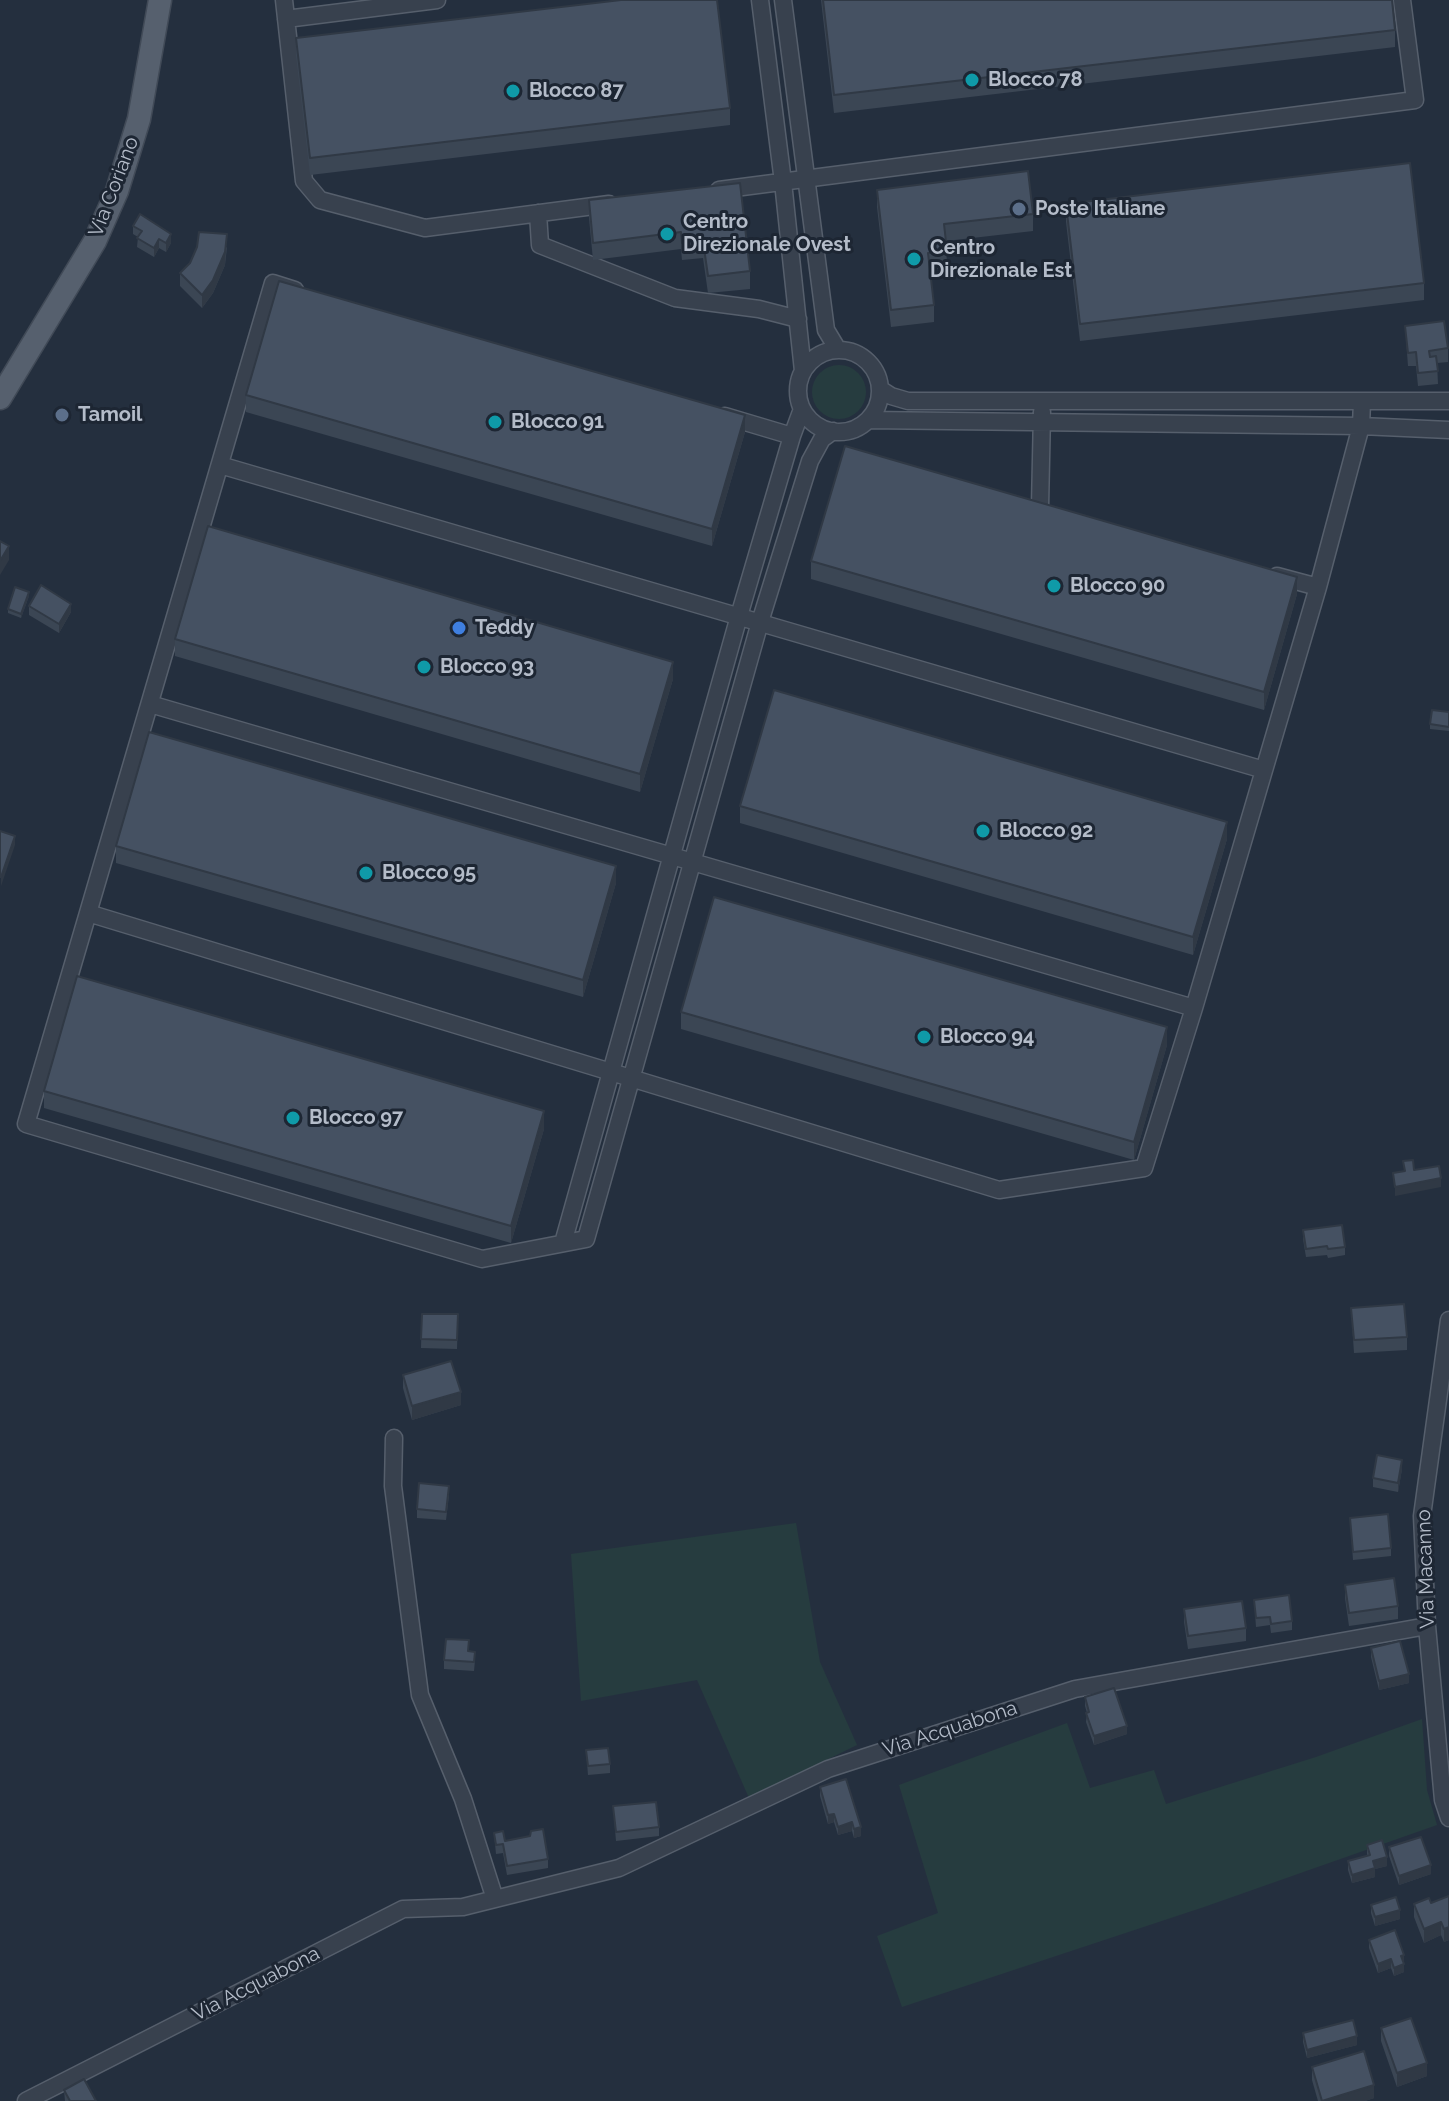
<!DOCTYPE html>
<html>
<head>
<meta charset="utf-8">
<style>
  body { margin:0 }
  canvas { display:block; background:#242f3e }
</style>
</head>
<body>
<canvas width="1449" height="2101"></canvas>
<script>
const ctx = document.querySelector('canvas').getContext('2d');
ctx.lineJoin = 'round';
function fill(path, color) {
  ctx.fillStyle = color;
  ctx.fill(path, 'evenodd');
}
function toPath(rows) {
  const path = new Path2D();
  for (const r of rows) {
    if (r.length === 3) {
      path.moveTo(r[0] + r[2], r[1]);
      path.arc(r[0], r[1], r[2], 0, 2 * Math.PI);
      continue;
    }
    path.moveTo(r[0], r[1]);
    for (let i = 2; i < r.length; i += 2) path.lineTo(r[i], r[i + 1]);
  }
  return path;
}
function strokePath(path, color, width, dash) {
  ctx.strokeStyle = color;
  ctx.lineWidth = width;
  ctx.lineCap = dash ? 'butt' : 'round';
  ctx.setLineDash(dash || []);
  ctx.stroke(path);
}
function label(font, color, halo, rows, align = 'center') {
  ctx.font = font + ' Raleway,sans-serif';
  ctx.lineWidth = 6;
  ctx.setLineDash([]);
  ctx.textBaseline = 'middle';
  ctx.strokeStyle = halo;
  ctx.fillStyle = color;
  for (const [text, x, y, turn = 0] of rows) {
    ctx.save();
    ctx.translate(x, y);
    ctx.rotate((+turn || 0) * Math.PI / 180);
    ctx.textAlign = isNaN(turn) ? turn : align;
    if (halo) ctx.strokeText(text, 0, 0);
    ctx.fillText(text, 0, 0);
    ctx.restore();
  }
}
fill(toPath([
  [839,392,27],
  [796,1523,820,1662,857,1745,749,1798,697,1680,581,1701,571,1554],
  [1422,1719,1427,1790,1437,1825,1204,1907,902,2007,877,1936,938,1913,899,1785,1067,1723,1090,1788,1154,1770,1166,1804,1316,1757]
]), '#263c3f');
const minor = toPath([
  [284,0,304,181,320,200,425,228,609,204],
  [760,0,783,182,803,371],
  [783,0,826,330,838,350],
  [286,19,437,0],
  [719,190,1415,100,1402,0],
  [538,213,540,245,675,298,759,309,798,319],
  [295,290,273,283,26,1124,482,1259,586,1239,760,622,810,461,822,439,833,431],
  [839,391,41],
  [880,389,891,396,908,401,1449,401],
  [725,416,792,436],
  [868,420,1361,426,1449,430],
  [220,465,1264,770],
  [1040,507,1042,412],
  [1277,576,1318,587],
  [150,704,1194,1008],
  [88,913,999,1190,1144,1168,1194,1008,1318,587,1361,426,1362,401],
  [563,1243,739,616,792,436,802,409],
  [1449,1320,1422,1516,1427,1626,1443,1800,1449,1818],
  [394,1438,393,1486,420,1695,463,1799,495,1899],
  [26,2101,403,1909,463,1907,619,1868,828,1769,1075,1689,1427,1626]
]);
const major = toPath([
  [0,398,95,241,117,191,139,119,160,0]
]);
strokePath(minor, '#565f6c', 19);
strokePath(major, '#414a57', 25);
strokePath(minor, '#38414e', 16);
strokePath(major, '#56606e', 22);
fill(toPath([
  [821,0,1392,0,1395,30,1395,47,834,113],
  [296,38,730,108,730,125,310,175,296,56],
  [740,183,750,271,750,289,708,293,703,258,682,260,681,249,593,260,589,218,589,200],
  [877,190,1033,214,1033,231,946,241,947,268,930,270,934,305,934,322,891,327,877,207],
  [1066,204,1424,283,1424,300,1080,341,1066,222],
  [133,226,171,243,166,252,159,248,154,257,137,247,138,237,133,234],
  [227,247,225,265,213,293,202,308,180,286,180,273],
  [1405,326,1448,348,1448,362,1437,363,1438,384,1418,386,1416,366,1408,366],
  [246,395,745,432,712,546,246,412],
  [811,561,1297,594,1264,710,811,579],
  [29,596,21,618,8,613,8,609],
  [29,606,71,612,59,633,29,615],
  [175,639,673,679,640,792,175,656],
  [1449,712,1449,731,1430,729,1430,724],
  [740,806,1227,839,1193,955,740,823],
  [116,846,616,883,583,997,116,863],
  [681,1012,1167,1045,1134,1160,681,1029],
  [44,1091,544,1129,511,1243,44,1108],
  [1303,1230,1345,1247,1345,1255,1328,1258,1327,1255,1306,1257,1303,1239],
  [1351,1308,1407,1337,1407,1350,1354,1353],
  [422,1314,458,1314,457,1349,421,1348],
  [403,1375,461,1405,412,1420,403,1388],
  [1402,1469,1398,1492,1373,1487,1373,1478],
  [449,1495,446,1520,417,1518,417,1509],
  [1350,1518,1391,1548,1391,1556,1353,1560],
  [1345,1585,1398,1606,1398,1619,1349,1626,1345,1598],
  [1254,1600,1292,1621,1292,1630,1271,1633,1270,1625,1256,1627],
  [1184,1609,1246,1628,1246,1641,1188,1649,1184,1622],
  [1371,1648,1409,1683,1379,1690,1371,1657],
  [468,1651,475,1660,474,1671,444,1669,444,1660],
  [1085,1697,1127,1734,1094,1745,1086,1722,1087,1713,1085,1706],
  [586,1750,610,1764,610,1773,588,1775],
  [846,1779,861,1836,854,1838,852,1831,838,1835,834,1822,828,1824,820,1796,820,1787],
  [613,1806,659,1827,659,1836,616,1841],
  [494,1833,505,1841,530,1836,548,1859,548,1868,507,1875,503,1853,496,1854],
  [1367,1845,1387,1866,1375,1869,1375,1877,1352,1883,1348,1870,1348,1861,1367,1856],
  [1389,1847,1431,1874,1399,1885,1389,1856],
  [1449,1896,1449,1940,1444,1942,1441,1935,1424,1943,1414,1917,1414,1904,1431,1903],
  [1371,1905,1400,1919,1375,1926,1371,1913],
  [1369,1940,1404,1955,1404,1972,1394,1976,1391,1968,1378,1973,1369,1948],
  [1381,2028,1427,2076,1397,2087,1381,2041],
  [1303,2033,1357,2045,1307,2058,1303,2042],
  [1312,2067,1374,2098,1365,2101,1318,2101,1312,2080],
  [64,2090,96,2101,65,2101]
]), '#3b4654');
fill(toPath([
  [171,234,171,243,166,252,166,243],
  [227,234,225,265,213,293,202,308,202,295],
  [159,239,159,248,154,257,154,248],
  [745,415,745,432,712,546,712,529],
  [9,546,9,560,0,575,0,561],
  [1297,577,1297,594,1264,710,1264,692],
  [29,592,29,596,21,618,21,614],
  [71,604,71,612,59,633,59,624],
  [673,662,673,679,640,792,640,774],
  [1227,822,1227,839,1193,955,1193,937],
  [15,836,15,845,1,886,1,877],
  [616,866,616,883,583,997,583,980],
  [1167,1027,1167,1045,1134,1160,1134,1142],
  [544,1111,544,1129,511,1243,511,1226],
  [1441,1178,1441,1187,1395,1196,1395,1187],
  [461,1392,461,1405,412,1420,412,1406],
  [1402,1460,1402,1469,1398,1492,1398,1483],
  [1409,1674,1409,1683,1379,1690,1379,1681],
  [1127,1726,1127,1734,1094,1745,1094,1736],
  [834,1814,834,1822,828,1824,828,1815],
  [852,1822,852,1831,838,1835,838,1827],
  [861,1827,861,1836,854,1838,854,1829],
  [1387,1857,1387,1866,1375,1869,1375,1877,1352,1883,1352,1875,1373,1861],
  [1431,1865,1431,1874,1399,1885,1399,1876],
  [1400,1910,1400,1919,1375,1926,1375,1917],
  [1441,1922,1441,1935,1424,1943,1424,1929],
  [1449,1927,1449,1940,1444,1942,1444,1929],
  [1404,1955,1404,1972,1394,1976,1394,1968,1401,1956],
  [1391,1959,1391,1968,1378,1973,1378,1964],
  [1357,2036,1357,2045,1307,2058,1307,2050],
  [1427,2063,1427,2076,1397,2087,1397,2073],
  [1374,2085,1374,2098,1365,2101,1322,2101]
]), '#303945');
const building = toPath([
  [621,0,717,0,730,108,310,158,296,38,621,0],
  [823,0,1392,0,1395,30,834,95,823,0],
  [1410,163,1424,283,1080,324,1066,204,1410,163],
  [1028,171,1033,214,944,224,947,251,928,253,934,305,891,310,877,190,1028,171],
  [740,183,750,271,708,276,703,241,682,243,681,232,593,243,589,200,740,183],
  [140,214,171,234,166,243,159,239,154,248,137,238,142,231,133,226,140,214],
  [199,232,227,234,225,252,213,280,202,295,180,273,190,263,197,247,199,232],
  [279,281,745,415,712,529,246,395,279,281],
  [1444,321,1448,348,1429,351,1430,357,1436,356,1438,371,1418,373,1416,352,1408,353,1405,326,1444,321],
  [845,446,1297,577,1264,692,811,561,845,446],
  [208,526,673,662,640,774,175,639,208,526],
  [0,541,9,546,0,561,0,541],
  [41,585,71,604,59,624,29,606,41,585],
  [15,587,29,592,21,614,8,609,15,587],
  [774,690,1227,822,1193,937,740,806,774,690],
  [1432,710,1449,712,1449,727,1430,724,1432,710],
  [149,732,616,866,583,980,116,846,149,732],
  [0,831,15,836,1,877,0,877,0,831],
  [714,897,1167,1027,1134,1142,681,1012,714,897],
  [77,976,544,1111,511,1226,44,1091,77,976],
  [1413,1160,1414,1170,1439,1166,1441,1178,1395,1187,1393,1173,1405,1171,1403,1161,1413,1160],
  [1342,1225,1345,1247,1328,1249,1327,1246,1306,1249,1303,1230,1342,1225],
  [1404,1304,1407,1337,1354,1340,1351,1308,1404,1304],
  [422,1314,458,1314,457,1340,421,1339,422,1314],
  [451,1361,461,1392,412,1406,403,1375,451,1361],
  [1377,1455,1402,1460,1398,1483,1373,1478,1377,1455],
  [419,1483,449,1486,446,1512,417,1509,419,1483],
  [1388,1514,1391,1548,1353,1552,1350,1518,1388,1514],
  [1394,1578,1398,1606,1349,1613,1345,1585,1394,1578],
  [1289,1595,1292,1621,1271,1624,1270,1617,1256,1618,1254,1600,1289,1595],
  [1242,1601,1246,1628,1188,1636,1184,1609,1242,1601],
  [446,1639,469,1640,468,1651,475,1652,474,1662,444,1660,446,1639],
  [1400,1641,1409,1674,1379,1681,1371,1648,1400,1641],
  [1114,1688,1127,1726,1094,1736,1086,1713,1089,1712,1085,1697,1114,1688],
  [608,1748,610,1764,588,1766,586,1750,608,1748],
  [846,1779,861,1827,854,1829,852,1822,838,1827,834,1814,828,1815,820,1787,846,1779],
  [656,1802,659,1827,616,1832,613,1806,656,1802],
  [543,1829,548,1859,507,1866,503,1844,496,1845,494,1833,503,1831,505,1841,530,1836,531,1831,543,1829],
  [1421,1837,1431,1865,1399,1876,1389,1847,1421,1837],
  [1382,1840,1387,1857,1373,1861,1375,1868,1352,1875,1348,1861,1370,1855,1367,1845,1382,1840],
  [1449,1896,1449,1927,1444,1929,1441,1922,1424,1929,1414,1904,1429,1898,1431,1903,1449,1896],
  [1396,1897,1400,1910,1375,1917,1371,1905,1396,1897],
  [1395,1930,1404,1955,1401,1956,1404,1964,1394,1968,1391,1959,1378,1964,1369,1940,1395,1930],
  [1411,2018,1427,2063,1397,2073,1381,2028,1411,2018],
  [1353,2020,1357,2036,1307,2050,1303,2033,1353,2020],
  [1364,2051,1374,2085,1322,2101,1312,2067,1364,2051],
  [84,2079,96,2101,70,2101,64,2090,84,2079]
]);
fill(building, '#455162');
strokePath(building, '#303945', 2);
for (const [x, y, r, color] of [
  [972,80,8,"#0f9aa8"],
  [513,91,8,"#0f9aa8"],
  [1019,209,8,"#5c6f8a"],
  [667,234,8,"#0f9aa8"],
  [914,259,8,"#0f9aa8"],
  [62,415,8,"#5c6f8a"],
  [495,422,8,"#0f9aa8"],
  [1054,586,8,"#0f9aa8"],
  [459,628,8,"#3f7fe0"],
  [424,667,8,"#0f9aa8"],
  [983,831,8,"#0f9aa8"],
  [366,873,8,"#0f9aa8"],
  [924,1037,8,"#0f9aa8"],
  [293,1118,8,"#0f9aa8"]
]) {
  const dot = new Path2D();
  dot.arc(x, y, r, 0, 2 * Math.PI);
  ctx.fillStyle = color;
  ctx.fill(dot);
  strokePath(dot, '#1d2633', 3);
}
label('bold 20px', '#b4bcc9', '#1d2633', [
  ["Blocco 78",988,80],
  ["Blocco 87",529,91],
  ["Poste Italiane",1035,209],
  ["Centro",683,222],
  ["Direzionale Ovest",683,245],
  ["Centro",930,248],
  ["Direzionale Est",930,271],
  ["Tamoil",78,415],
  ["Blocco 91",511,422],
  ["Blocco 90",1070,586],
  ["Teddy",475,628],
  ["Blocco 93",440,667],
  ["Blocco 92",999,831],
  ["Blocco 95",382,873],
  ["Blocco 94",940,1037],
  ["Blocco 97",309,1118]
], 'left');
label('20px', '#b4bcc9', '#1d2633', [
  ["Via Coriano",114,187,-69],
  ["Via Macanno",1426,1569,-92],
  ["Via Acquabona",950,1729,-18],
  ["Via Acquabona",256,1984,-27]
]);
</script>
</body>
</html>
